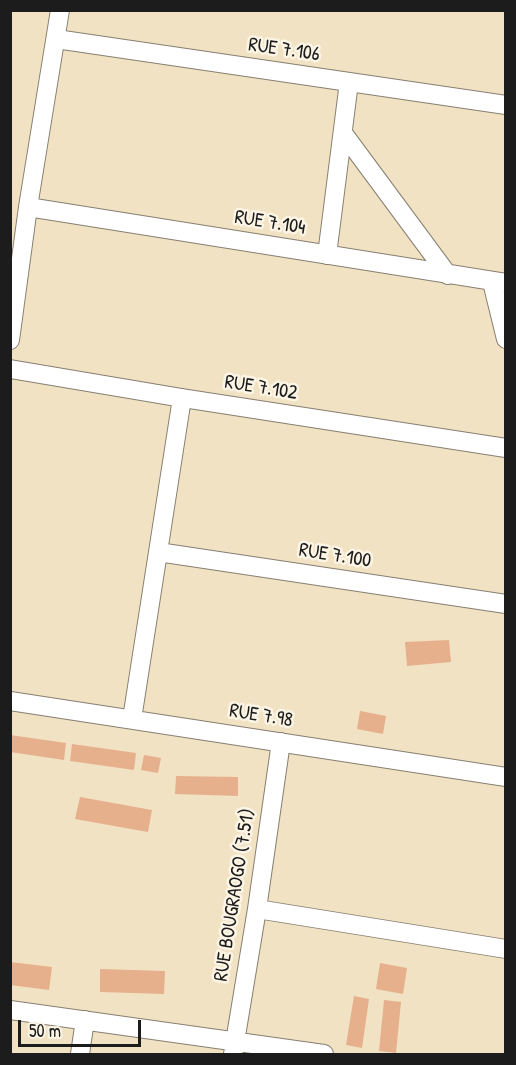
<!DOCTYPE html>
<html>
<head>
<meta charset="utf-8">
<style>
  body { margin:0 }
  #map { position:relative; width:516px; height:1065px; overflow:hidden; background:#f2e2c4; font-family:"Patrick Hand",sans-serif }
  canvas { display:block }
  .frame { position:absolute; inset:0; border:12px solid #1c1c1c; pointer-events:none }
  .scale { position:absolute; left:18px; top:1020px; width:123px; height:27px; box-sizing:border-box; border:3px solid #1c1c1c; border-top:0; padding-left:8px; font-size:18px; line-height:21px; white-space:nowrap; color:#1c1c1c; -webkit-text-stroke:4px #fcf5e5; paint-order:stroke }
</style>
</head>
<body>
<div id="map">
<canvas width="516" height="1065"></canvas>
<div class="frame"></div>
<div class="scale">50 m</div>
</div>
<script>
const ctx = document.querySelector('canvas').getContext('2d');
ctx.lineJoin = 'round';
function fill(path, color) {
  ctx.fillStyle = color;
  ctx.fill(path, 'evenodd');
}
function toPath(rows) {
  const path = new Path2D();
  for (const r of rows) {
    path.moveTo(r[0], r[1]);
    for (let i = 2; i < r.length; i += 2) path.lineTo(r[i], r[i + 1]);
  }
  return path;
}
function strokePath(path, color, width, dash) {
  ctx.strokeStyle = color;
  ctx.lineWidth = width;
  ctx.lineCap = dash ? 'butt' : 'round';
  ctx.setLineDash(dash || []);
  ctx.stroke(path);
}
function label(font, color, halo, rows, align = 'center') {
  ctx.font = font + ' "Patrick Hand",sans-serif';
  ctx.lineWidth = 5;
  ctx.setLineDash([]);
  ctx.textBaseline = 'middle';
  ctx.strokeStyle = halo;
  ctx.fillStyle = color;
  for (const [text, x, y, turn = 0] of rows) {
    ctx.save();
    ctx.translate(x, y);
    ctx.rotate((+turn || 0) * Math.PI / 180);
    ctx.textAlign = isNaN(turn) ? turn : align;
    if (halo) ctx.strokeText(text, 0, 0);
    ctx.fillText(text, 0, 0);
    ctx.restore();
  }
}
fill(toPath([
  [449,640,451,662,407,666,405,642],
  [360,711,386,716,383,734,357,729],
  [10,735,66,743,64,760,10,752],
  [72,744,136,753,134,770,70,761],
  [144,755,161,758,158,773,141,770],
  [176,776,238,777,238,796,175,794],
  [80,797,152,810,148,832,75,819],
  [10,962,52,967,49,990,10,985],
  [380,963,407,968,403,994,376,989],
  [100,969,165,971,164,994,100,992],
  [354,996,369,999,362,1048,346,1045],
  [384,1000,401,1002,396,1053,379,1051]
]), '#e5b08b');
const minor = toPath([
  [56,39,506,105],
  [343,133,448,275],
  [28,207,506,283],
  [327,255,349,82],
  [492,282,506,339],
  [10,340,28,207,60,10],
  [10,369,182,398,506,448],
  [158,552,506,604],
  [10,701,506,777],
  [132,719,182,398],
  [257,909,506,949],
  [10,1010,324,1054],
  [80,1054,85,1020],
  [233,1054,257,909,281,742]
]);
strokePath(minor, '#877f70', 20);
strokePath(minor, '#fff', 18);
label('20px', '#1c1c1c', '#fcf5e5', [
  ["RUE 7.106",284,50,8],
  ["RUE 7.104",270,223,9],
  ["RUE 7.102",261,388,9],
  ["RUE 7.100",335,556,9],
  ["RUE 7.98",261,716,9],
  ["RUE BOUGRAOGO (7.51)",235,895,-81]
]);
</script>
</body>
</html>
